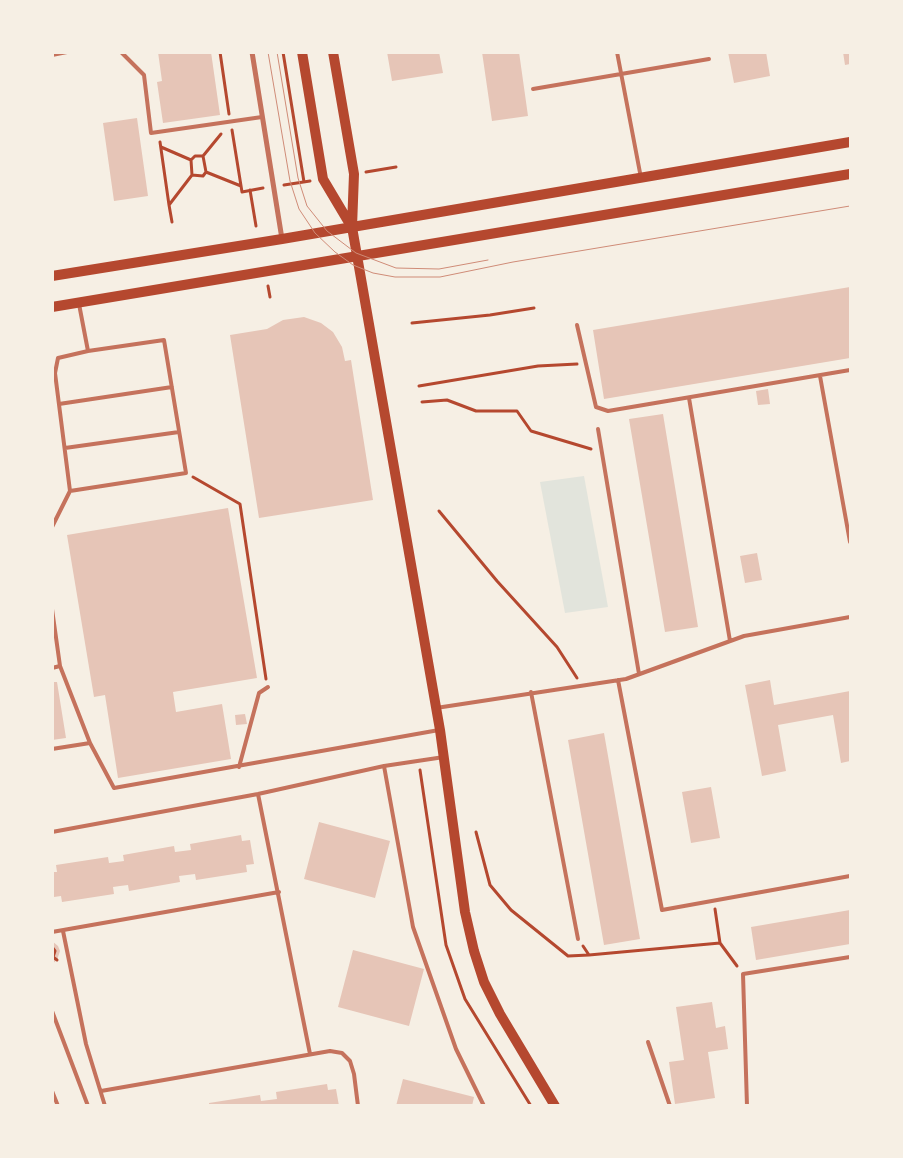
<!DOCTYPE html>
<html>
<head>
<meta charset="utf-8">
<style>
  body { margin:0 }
  #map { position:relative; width:903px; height:1158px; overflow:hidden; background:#f6efe4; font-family:Arial,sans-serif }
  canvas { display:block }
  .frame { position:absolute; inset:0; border:54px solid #f6efe4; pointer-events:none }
</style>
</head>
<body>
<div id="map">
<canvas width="903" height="1158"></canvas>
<div class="frame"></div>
</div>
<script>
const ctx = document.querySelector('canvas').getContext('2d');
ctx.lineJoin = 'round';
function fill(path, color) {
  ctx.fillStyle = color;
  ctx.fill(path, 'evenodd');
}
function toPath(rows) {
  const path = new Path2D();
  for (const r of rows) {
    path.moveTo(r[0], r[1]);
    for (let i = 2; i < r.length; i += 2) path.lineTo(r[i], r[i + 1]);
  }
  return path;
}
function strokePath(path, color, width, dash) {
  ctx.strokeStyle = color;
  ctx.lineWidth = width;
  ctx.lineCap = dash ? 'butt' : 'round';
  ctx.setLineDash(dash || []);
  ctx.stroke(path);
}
fill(toPath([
  [584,476,608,607,565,613,540,482]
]), '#e2e4dc');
fill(toPath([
  [158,52,211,52,220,115,163,123,157,82,162,81],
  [387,52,439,52,443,73,392,81],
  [482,52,519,52,528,116,492,121],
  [728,52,766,52,770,76,734,83],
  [843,52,850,52,850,64,845,65],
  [137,118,148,196,114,201,103,123],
  [850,287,850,358,604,399,593,330],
  [304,317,321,323,333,332,342,347,345,361,351,360,373,500,259,518,230,335,267,329,283,320],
  [768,389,770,404,758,405,756,391],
  [663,414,698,627,665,632,629,419],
  [228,508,257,678,173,692,176,712,222,704,231,759,118,778,105,695,94,697,67,535],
  [757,553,762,580,745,583,740,556],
  [770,680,774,705,850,691,850,761,841,763,833,715,778,725,786,771,762,776,745,685],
  [52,682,57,682,66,738,52,740],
  [245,714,247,724,236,725,235,715],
  [604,733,640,939,604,945,568,740],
  [711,787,720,838,691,843,682,792],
  [319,822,390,841,375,898,304,879],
  [241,835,242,841,250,840,254,864,246,865,247,872,196,880,195,874,179,876,180,882,129,891,128,885,120,886,113,887,114,894,62,902,61,896,54,897,52,872,57,872,56,865,108,857,109,863,124,861,123,855,174,846,175,852,191,850,190,844],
  [850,910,850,944,756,960,751,927],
  [52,941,58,946,60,951,57,960,52,964],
  [353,950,424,969,409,1026,338,1007],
  [712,1002,716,1028,725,1026,728,1049,708,1052,715,1098,675,1104,669,1062,684,1060,676,1007],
  [403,1079,474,1097,472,1106,396,1106],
  [327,1084,328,1090,336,1089,339,1106,209,1106,209,1103,260,1095,261,1101,277,1099,276,1092]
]), '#e6c5b7');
strokePath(toPath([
  [220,52,229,114],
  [283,52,304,182],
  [232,130,242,192,263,188],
  [160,142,169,205,192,175,191,160,195,156,203,156,221,134],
  [161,147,191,160],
  [206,172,241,186],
  [366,172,396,167],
  [192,175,203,176,206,172,203,156],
  [284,185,310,181],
  [250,190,256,226],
  [169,205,172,222],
  [268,286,270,297],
  [412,323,490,315,534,308],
  [419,386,538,366,577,364],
  [422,402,447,400,476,411,517,411,531,431,591,449],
  [193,477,240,504,266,679],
  [439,511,497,581,557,647,577,678],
  [420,770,446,945,465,999,531,1106],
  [476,832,490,885,511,910,568,956,589,955],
  [715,909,720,943,737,966],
  [583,946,589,955,720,943],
  [52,947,55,951,53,957,57,960]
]), '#b5482f', 3);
strokePath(toPath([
  [121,52,144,75,151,133,262,117],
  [617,52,641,178],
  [52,55,67,52],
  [533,89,709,59],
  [577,325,596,407,608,411,850,370],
  [820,376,850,542],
  [689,398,730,641],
  [59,404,172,387],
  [598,429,639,674],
  [65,448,179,432],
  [70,491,55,373,58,358,88,351,79,304],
  [52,527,70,491,186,473,164,340,88,351],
  [52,609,60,666,90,743,114,788,439,730],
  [52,668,60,666],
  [618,680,662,910,850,876],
  [531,692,578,939],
  [436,708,626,679,744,636,850,617],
  [52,749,90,743],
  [384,766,413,927,456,1049,484,1106],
  [239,767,259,693,268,687],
  [258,794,310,1054],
  [52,832,258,794,384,766,444,757],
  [63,931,86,1044,105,1106],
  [52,932,279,892],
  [52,1011,88,1106],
  [648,1042,670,1106],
  [52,1091,58,1106],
  [101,1091,330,1051,342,1053,350,1061,354,1074,358,1106],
  [747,1106,743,974,850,957]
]), '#c5725c', 4);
strokePath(toPath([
  [252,52,282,239]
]), '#c5725c', 5);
strokePath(toPath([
  [302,52,323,179,351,226],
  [333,52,354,174,352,227,440,730,465,912,474,951,484,982,500,1014,555,1106],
  [52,276,282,239,850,142],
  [52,307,850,174]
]), '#b5482f', 10);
strokePath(toPath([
  [268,52,290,181,299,209,315,233,335,252,353,265,373,273,395,277,440,277,513,262,850,206],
  [277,52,298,178,307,206,327,231,356,253,396,268,439,269,488,260]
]), '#cf8b77', 1);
</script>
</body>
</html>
